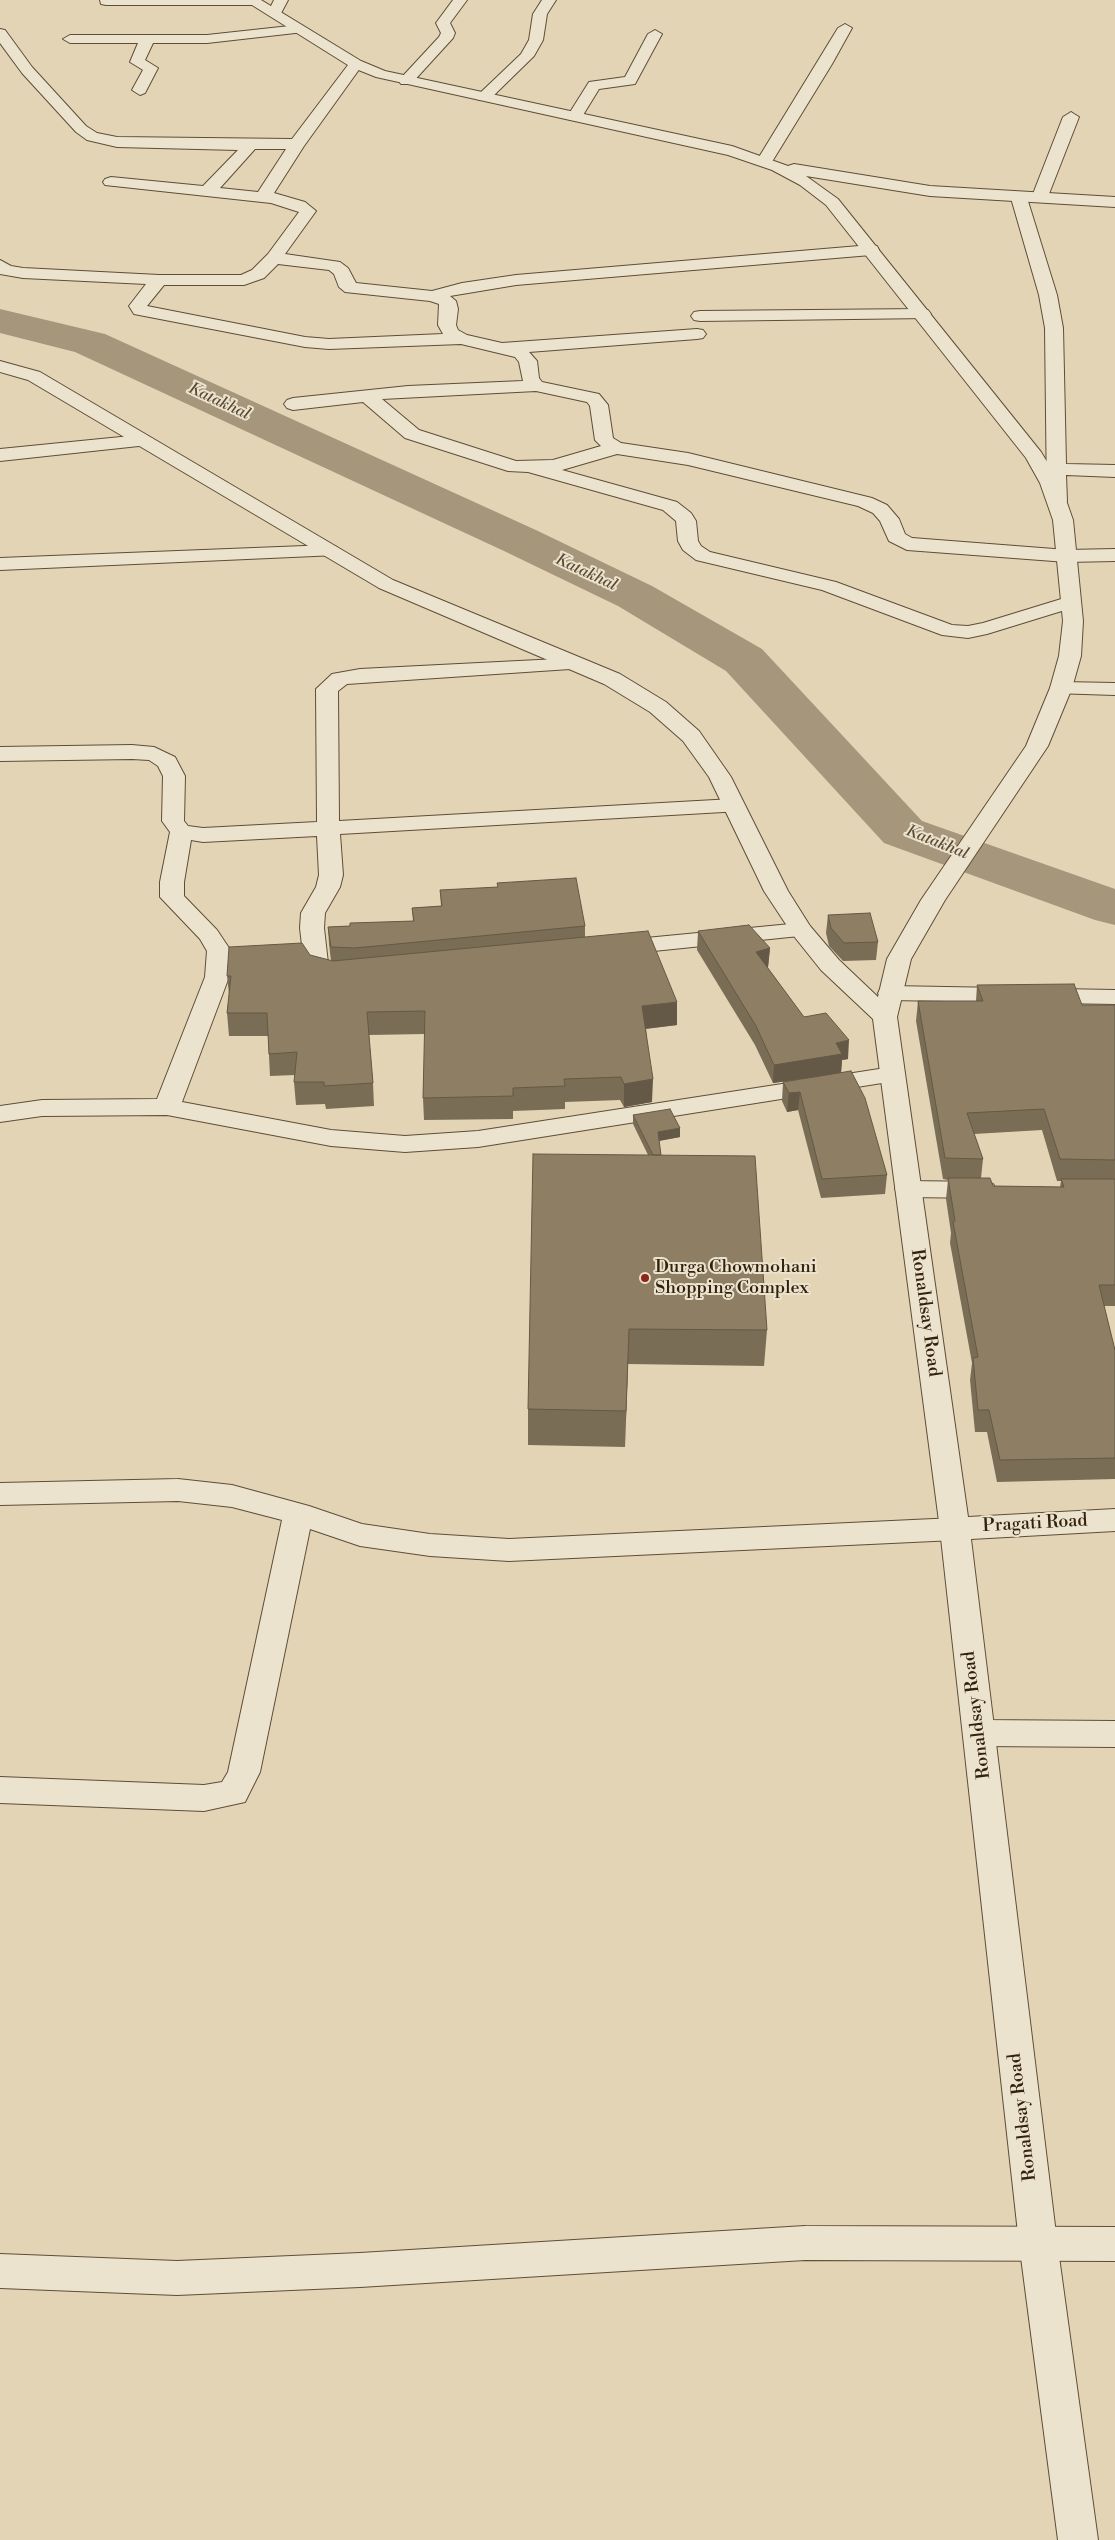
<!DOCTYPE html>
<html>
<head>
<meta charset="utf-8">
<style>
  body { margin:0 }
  canvas { display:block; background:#e2d4b5 }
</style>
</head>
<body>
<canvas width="1115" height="2540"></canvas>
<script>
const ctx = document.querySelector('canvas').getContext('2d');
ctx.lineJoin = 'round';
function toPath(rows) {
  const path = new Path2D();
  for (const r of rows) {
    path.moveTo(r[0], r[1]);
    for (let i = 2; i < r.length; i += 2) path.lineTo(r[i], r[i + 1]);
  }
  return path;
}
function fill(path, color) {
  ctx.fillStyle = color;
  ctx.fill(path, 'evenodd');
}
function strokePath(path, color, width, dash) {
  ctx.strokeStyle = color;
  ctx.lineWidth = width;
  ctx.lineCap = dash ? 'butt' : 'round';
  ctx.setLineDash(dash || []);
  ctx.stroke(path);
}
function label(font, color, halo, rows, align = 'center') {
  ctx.font = font + ' "Libre Bodoni",serif';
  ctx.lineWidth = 4;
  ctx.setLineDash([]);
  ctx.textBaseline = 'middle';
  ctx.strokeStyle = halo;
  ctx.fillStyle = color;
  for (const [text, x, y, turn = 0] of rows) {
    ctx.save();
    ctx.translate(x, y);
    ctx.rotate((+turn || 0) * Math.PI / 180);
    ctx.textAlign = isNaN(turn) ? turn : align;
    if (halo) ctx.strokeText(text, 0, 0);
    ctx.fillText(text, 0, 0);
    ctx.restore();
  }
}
fill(toPath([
  [0,309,105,334,538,531,652,586,762,649,922,821,1115,889,1115,925,1095,920,884,843,726,671,618,606,504,551,75,352,0,333,0,309]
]), '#a6977c');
const minor = toPath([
  [100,0,258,0,259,1,252,5,106,5,101,4,100,0],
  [274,0,288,0,279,17,274,18,267,14,274,0],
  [453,0,467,0,450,23,455,33,453,38,411,84,401,84,399,81,401,78,439,37,441,33,436,23,453,0],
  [542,0,556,0,547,14,543,40,534,56,489,100,479,100,476,97,479,94,521,54,529,40,533,14,542,0],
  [845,24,852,28,832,64,770,165,758,165,756,162,838,28,845,24],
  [299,25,306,29,304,32,207,43,153,43,145,60,158,68,145,93,140,95,132,90,143,70,130,62,138,43,70,43,63,39,70,35,207,35,299,25],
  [0,29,5,30,32,67,86,126,97,133,117,137,292,139,351,61,361,61,363,64,304,146,274,193,305,202,316,211,285,254,340,262,348,268,356,283,432,291,462,283,516,275,871,245,877,246,879,250,877,254,871,255,516,285,450,296,456,301,458,309,456,325,458,330,467,335,502,343,697,329,703,330,706,334,703,338,697,339,529,352,537,361,539,378,542,382,599,394,608,405,613,438,621,443,688,453,872,498,887,505,899,519,905,534,912,538,1067,550,1115,549,1115,561,1067,562,907,550,889,541,880,521,873,513,858,506,688,465,617,454,562,470,677,502,691,513,696,521,698,541,701,546,710,552,836,582,952,625,968,626,983,623,1071,596,1078,598,1081,602,1078,606,987,634,968,638,942,635,822,590,696,560,683,550,678,541,676,521,663,510,528,472,508,471,405,438,363,402,293,410,287,408,284,404,287,400,293,398,408,386,523,381,519,362,515,357,461,344,329,349,305,347,134,314,129,306,146,284,23,278,0,274,0,260,11,266,23,268,159,275,241,275,252,270,268,254,299,212,271,203,105,185,103,182,105,179,111,177,203,186,238,150,117,147,87,140,76,132,22,73,0,43,0,29],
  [255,149,286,149,258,192,220,188,255,149],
  [278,264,329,270,334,274,339,287,345,292,430,301,439,304,438,325,443,334,329,339,305,337,147,306,164,285,244,285,264,278,278,264],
  [536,391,587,402,590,406,595,440,601,446,553,460,516,461,419,430,382,399,536,391],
  [655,30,662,34,635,84,599,89,580,120,570,120,567,117,589,82,625,77,648,34,655,30],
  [1071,112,1079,117,1047,199,1045,202,1033,202,1031,199,1063,117,1071,112],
  [1019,193,1027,198,1057,295,1063,328,1066,464,1115,465,1115,477,1066,475,1067,501,1064,505,1057,507,1050,505,1047,501,1045,328,1039,295,1011,198,1019,193],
  [922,309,928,310,931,314,928,318,700,321,694,320,691,316,694,312,700,311,922,309],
  [141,435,148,437,150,441,148,445,0,461,0,449,141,435],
  [330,545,337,547,340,551,337,555,0,570,0,558,330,545],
  [578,658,585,660,589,664,585,668,347,684,338,691,339,821,733,799,741,801,744,806,741,811,340,834,343,875,340,887,325,913,324,928,328,963,330,965,350,970,353,975,350,980,341,982,312,976,304,963,300,928,301,913,316,887,319,875,317,836,203,842,191,840,184,882,184,896,217,930,231,951,229,977,182,1102,331,1130,405,1136,478,1131,892,1067,901,1070,905,1075,901,1080,478,1147,405,1152,331,1146,167,1115,42,1116,0,1122,0,1106,42,1100,157,1099,205,977,207,951,200,939,160,897,160,882,170,832,162,821,163,776,158,766,149,760,132,759,0,761,0,747,132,745,154,747,175,757,185,776,184,821,188,826,203,828,317,822,316,689,332,674,360,669,578,658],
  [1061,682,1115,683,1115,695,1053,693,1050,688,1053,683,1061,682],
  [801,923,809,925,813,930,809,935,615,955,606,953,603,948,606,943,615,941,801,923],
  [890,986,1115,990,1115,1004,890,1000,881,998,878,993,881,988,890,986],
  [908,1181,984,1182,993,1184,997,1190,993,1196,984,1198,908,1197,899,1195,895,1189,899,1183,908,1181],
  [178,1479,232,1485,309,1506,362,1524,430,1534,509,1539,955,1518,966,1521,970,1529,966,1537,955,1540,509,1561,430,1556,360,1546,310,1529,260,1772,245,1802,204,1811,0,1803,0,1777,204,1785,222,1782,228,1772,282,1520,232,1507,178,1501,0,1505,0,1483,178,1479],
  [979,1720,1115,1721,1115,1747,979,1746,968,1742,963,1733,968,1724,979,1720],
  [805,2226,1115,2227,1115,2261,805,2260,360,2287,177,2295,0,2288,0,2254,177,2261,360,2253,805,2226]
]);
const tertiary = toPath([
  [244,0,261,0,361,61,385,71,732,146,788,166,794,164,930,186,1115,197,1115,207,930,196,806,176,838,199,1041,452,1060,483,1073,520,1083,621,1081,656,1072,688,1048,746,945,900,911,959,897,1017,968,1517,1115,1509,1115,1531,971,1539,1057,2242,1098,2540,1058,2540,1019,2242,940,1529,873,1019,821,970,793,935,764,891,709,777,683,741,650,712,604,684,379,588,28,380,0,372,0,361,40,372,393,580,620,674,666,702,699,731,731,777,788,891,810,926,839,960,878,997,887,959,921,900,1026,746,1050,688,1059,656,1063,621,1053,520,1040,483,1026,458,826,205,800,185,772,170,728,155,376,77,351,67,244,0]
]);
strokePath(minor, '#5e4e37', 2);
strokePath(tertiary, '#5e4e37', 2);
fill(minor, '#ece3cf');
fill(tertiary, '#ece3cf');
fill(toPath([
  [440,890,585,926,585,937,677,1025,646,1029,652,1102,624,1107,620,1100,565,1102,565,1109,513,1111,513,1119,424,1120,423,1098,425,1034,369,1035,373,1083,374,1106,326,1109,325,1104,296,1105,294,1082,295,1075,270,1076,268,1036,229,1036,227,1013,229,994,227,976,310,955,331,961,329,944,328,927,350,926,413,921,412,908,441,906],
  [828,915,878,942,876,960,843,961,829,946,826,933],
  [698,931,770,948,768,967,767,967,804,1017,848,1059,842,1060,841,1073,887,1175,885,1194,821,1198,798,1110,787,1112,782,1101,783,1082,810,1078,773,1083,755,1045,697,950],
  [977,985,1082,1005,1115,1005,1115,1306,1104,1306,1115,1350,1115,1479,997,1482,987,1432,975,1432,970,1380,972,1363,950,1243,951,1233,946,1199,948,1180,943,1179,916,1021,918,1001,976,1001],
  [1042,1130,1057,1181,1061,1181,1060,1187,993,1186,981,1178,983,1159,974,1134],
  [633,1115,680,1137,659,1141,661,1155,767,1330,764,1366,628,1364,625,1447,528,1445,528,1409,648,1155,633,1124]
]), '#7a6d56');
fill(toPath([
  [770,948,768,967,755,971,756,952],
  [677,1002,677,1025,642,1029,642,1006],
  [849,1040,848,1059,842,1060,841,1073,773,1083,774,1065,836,1043],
  [653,1079,652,1102,624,1107,624,1084],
  [800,1092,798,1110,787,1112,789,1093],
  [680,1128,680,1137,658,1141,658,1132],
  [629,1329,628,1364,625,1447,626,1411]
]), '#635946');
const building = toPath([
  [576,878,585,926,355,948,331,947,328,927,350,926,350,923,414,921,412,908,442,906,440,890,498,887,497,883,576,878],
  [870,913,878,942,844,943,831,928,828,915,870,913],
  [749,925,770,948,756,952,804,1017,826,1013,849,1040,836,1043,842,1054,774,1065,756,1026,698,931,749,925],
  [648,931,677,1002,642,1006,653,1079,624,1084,621,1077,564,1079,565,1086,513,1088,513,1096,423,1098,425,1011,367,1012,373,1083,324,1086,324,1082,294,1082,297,1052,269,1054,267,1013,227,1013,231,976,227,976,229,947,302,943,310,955,333,961,648,931],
  [1074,984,1082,1005,1115,1005,1115,1160,1060,1159,1044,1109,967,1113,983,1159,945,1158,918,1001,983,1001,977,985,1074,984],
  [851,1071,865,1098,887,1175,822,1179,800,1092,789,1093,783,1082,851,1071],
  [670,1109,680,1128,658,1132,661,1155,653,1155,633,1115,670,1109],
  [533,1154,755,1156,767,1330,629,1329,626,1411,528,1409,533,1154],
  [948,1178,990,1178,993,1186,1064,1187,1061,1179,1115,1179,1115,1285,1099,1285,1115,1350,1115,1458,1000,1460,989,1410,978,1410,973,1358,978,1357,953,1222,955,1221,948,1178]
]);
fill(building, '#8e7f64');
strokePath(building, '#635946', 1);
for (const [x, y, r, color] of [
  [645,1278,5,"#8f2418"]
]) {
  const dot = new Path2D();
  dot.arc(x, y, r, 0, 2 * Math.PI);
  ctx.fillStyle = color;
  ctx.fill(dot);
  strokePath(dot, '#ece3cf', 2);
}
label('italic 16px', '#5b4b34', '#ece3cf', [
  ["Katakhal",219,402,25],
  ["Katakhal",586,573,25],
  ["Katakhal",937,843,22]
]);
label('18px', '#32220d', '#ece3cf', [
  ["Durga Chowmohani",655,1268],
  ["Shopping Complex",655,1289]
], 'left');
label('18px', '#32220d', '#ece3cf', [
  ["Ronaldsay Road",925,1313,82],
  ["Pragati Road",1035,1524,-3],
  ["Ronaldsay Road",977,1715,-97],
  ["Ronaldsay Road",1023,2117,-97]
]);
</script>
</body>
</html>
